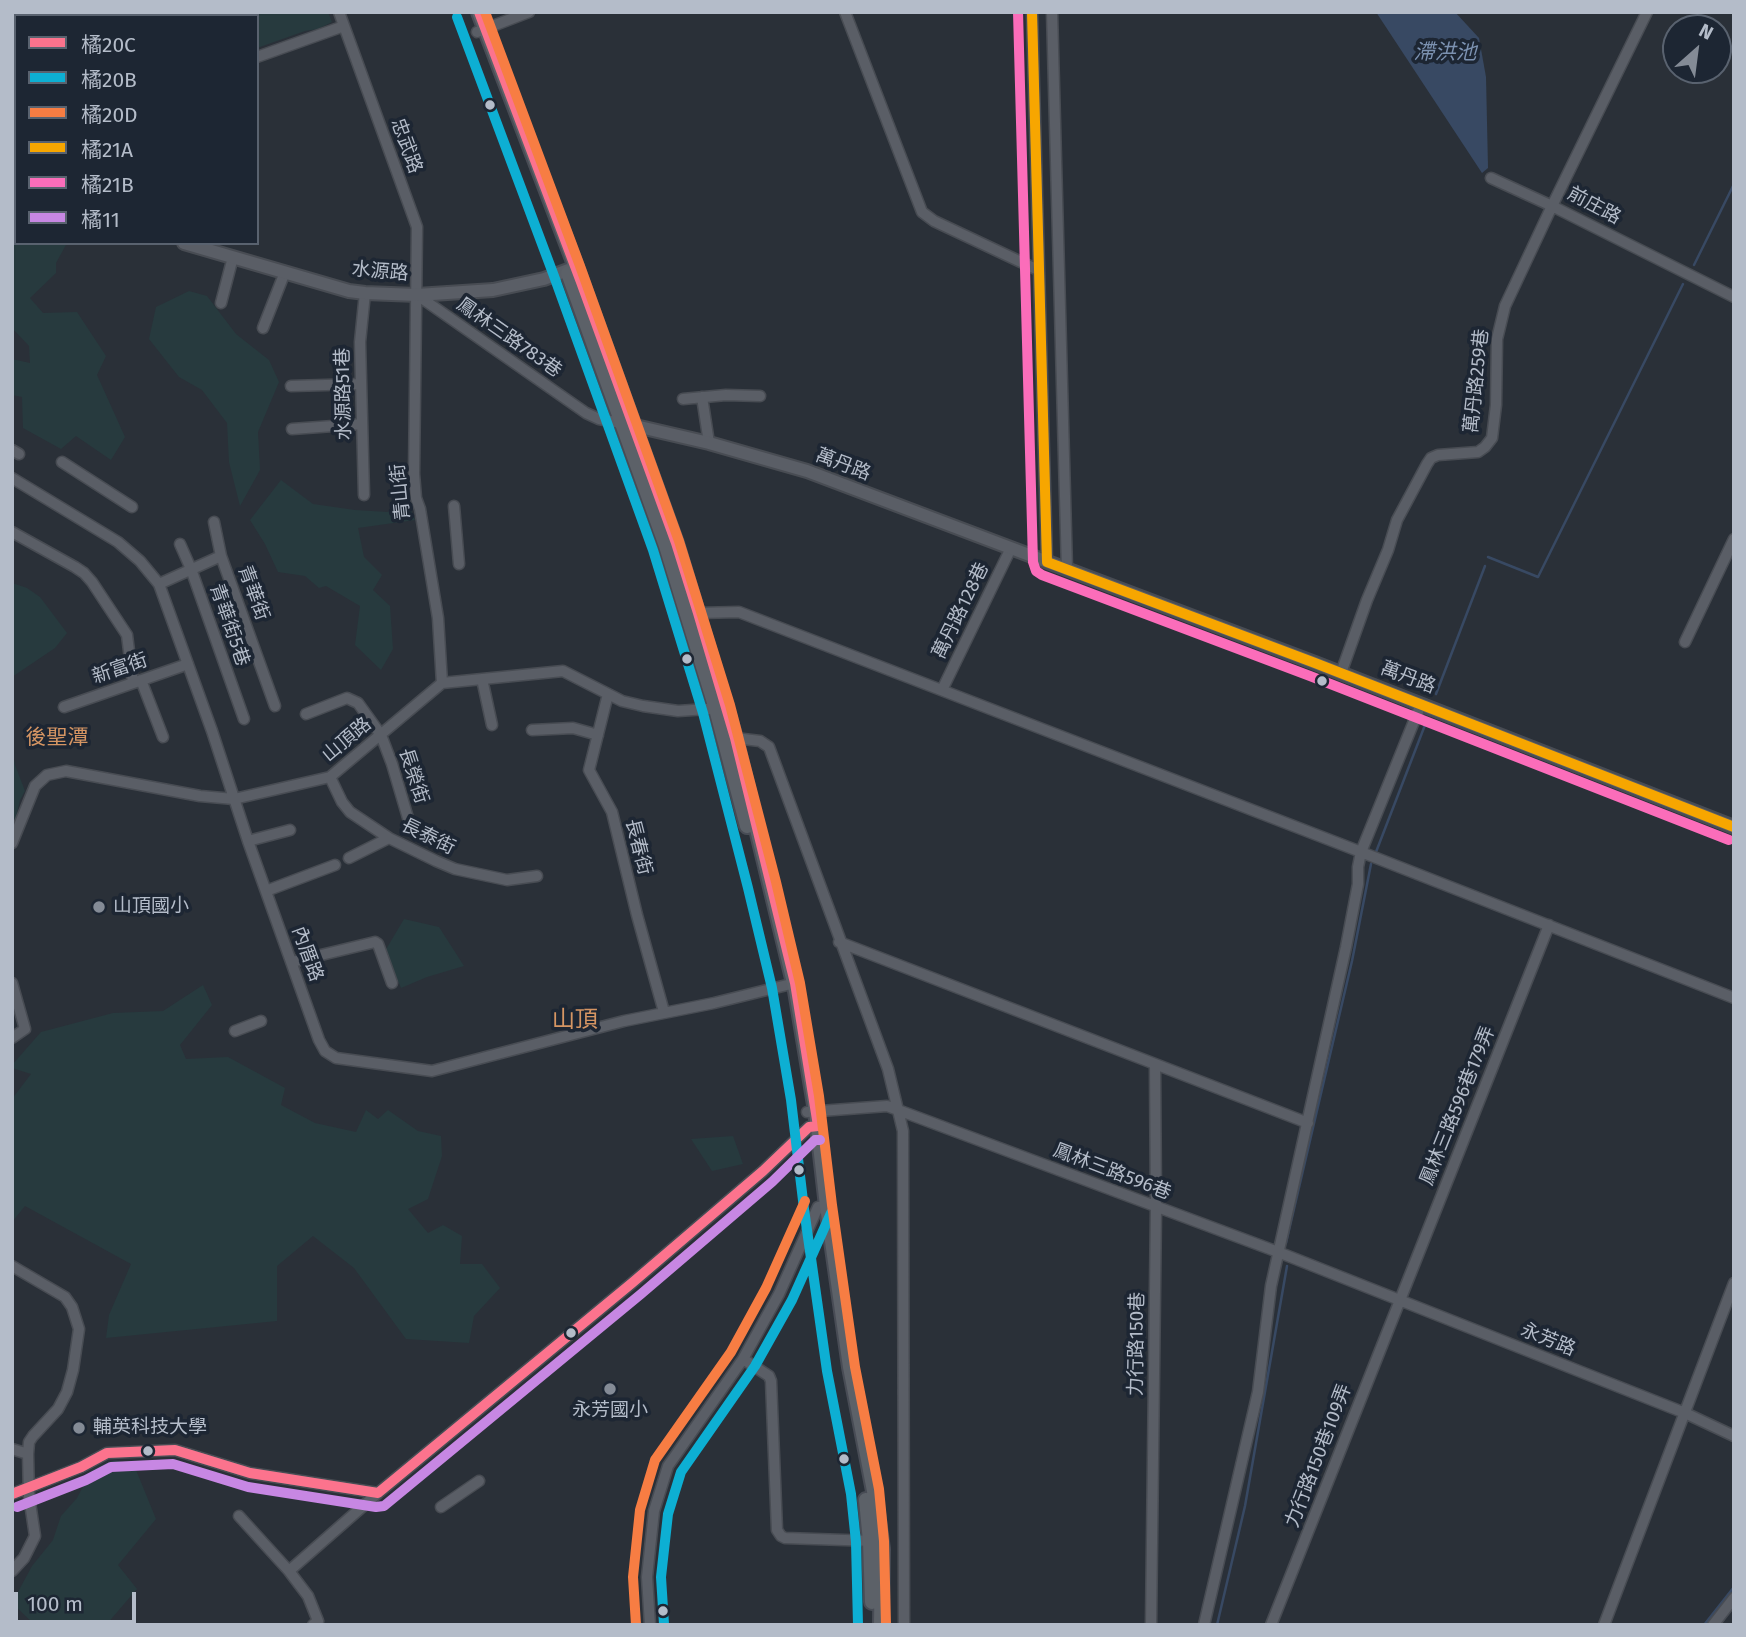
<!DOCTYPE html>
<html>
<head>
<meta charset="utf-8">
<style>
  body { margin:0 }
  #map { position:relative; width:1746px; height:1637px; overflow:hidden; background:#2a3038; font-family:"Fira Sans","Noto Sans TC",sans-serif }
  canvas { display:block }
  .frame { position:absolute; inset:0; border:14px solid #b4bcc9; pointer-events:none }
  .legend { position:absolute; left:14px; top:14px; width:245px; height:231px; box-sizing:border-box; background:#1d2633; border:2px solid #59626f; margin:0; padding:9px 12px; list-style:none; font-size:21px; color:#b4bcc9 }
  .legend li { display:flex; align-items:center; gap:14px; height:35px }
  .legend b { width:35px; border:2px solid #59626f }
  .north { position:absolute; left:1662px; top:14px; width:70px; height:70px; box-sizing:border-box; background:#1d2633; border:2px solid #59626f; border-radius:50%; rotate:28deg; font-size:19px; font-weight:700; line-height:28px; text-align:center; color:#b4bcc9 }
  .north::after { content:''; display:block; margin:auto; width:24px; height:32px; background:#848b96; clip-path:polygon(50% 0,100% 100%,50% 72%,0 100%) }
  .scale { position:absolute; left:14px; top:1592px; width:122px; height:32px; box-sizing:border-box; border:4px solid #b4bcc9; border-top:0; padding-left:9px; font-size:21px; line-height:24px; white-space:nowrap; color:#b4bcc9; -webkit-text-stroke:5px #1d2633; paint-order:stroke }
</style>
</head>
<body>
<div id="map">
<canvas width="1746" height="1637"></canvas>
<div class="frame"></div>
<ul class="legend">
<li><b style="height:9px;background:#fc738d"></b>橘20C</li>
<li><b style="height:9px;background:#0dafd3"></b>橘20B</li>
<li><b style="height:9px;background:#f77d43"></b>橘20D</li>
<li><b style="height:9px;background:#f7a600"></b>橘21A</li>
<li><b style="height:9px;background:#fb6dba"></b>橘21B</li>
<li><b style="height:9px;background:#c787e3"></b>橘11</li>
</ul>
<div class="north">N</div>
<div class="scale">100 m</div>
</div>
<script>
const ctx = document.querySelector('canvas').getContext('2d');
ctx.lineJoin = 'round';
function fill(path, color) {
  ctx.fillStyle = color;
  ctx.fill(path, 'evenodd');
}
function toPath(rows) {
  const path = new Path2D();
  for (const r of rows) {
    path.moveTo(r[0], r[1]);
    for (let i = 2; i < r.length; i += 2) path.lineTo(r[i], r[i + 1]);
  }
  return path;
}
function strokePath(path, color, width, dash) {
  ctx.strokeStyle = color;
  ctx.lineWidth = width;
  ctx.lineCap = dash ? 'butt' : 'round';
  ctx.setLineDash(dash || []);
  ctx.stroke(path);
}
function label(font, color, halo, rows, align = 'center') {
  ctx.font = font + ' "Fira Sans","Noto Sans TC",sans-serif';
  ctx.lineWidth = 7;
  ctx.setLineDash([]);
  ctx.textBaseline = 'middle';
  ctx.strokeStyle = halo;
  ctx.fillStyle = color;
  for (const [text, x, y, turn = 0] of rows) {
    ctx.save();
    ctx.translate(x, y);
    ctx.rotate((+turn || 0) * Math.PI / 180);
    ctx.textAlign = isNaN(turn) ? turn : align;
    if (halo) ctx.strokeText(text, 0, 0);
    ctx.fillText(text, 0, 0);
    ctx.restore();
  }
}
fill(toPath([
  [161,12,328,12,332,22,318,29,305,31,257,48,257,16,162,16],
  [16,241,16,243,67,243,56,263,56,273,30,298,43,313,77,312,106,356,97,375,125,437,111,460,76,436,61,449,23,428,22,397,12,395,12,359,30,363,29,346,12,328,12,242],
  [189,291,207,296,236,334,269,360,279,382,258,432,260,470,240,506,229,462,227,423,202,390,179,377,149,339,156,307],
  [281,480,313,504,355,510,388,512,404,493,415,520,358,528,364,557,382,575,373,590,390,606,393,649,381,670,355,645,360,606,326,586,319,588,305,576,278,572,265,544,250,520],
  [12,583,27,588,40,597,67,633,55,648,12,677],
  [12,749,15,765,25,791,20,800,14,827,12,831],
  [404,919,439,927,464,966,427,977,401,988,385,951],
  [203,985,212,1005,180,1045,186,1059,228,1057,285,1088,281,1105,315,1123,356,1132,366,1110,378,1119,388,1110,418,1131,441,1136,442,1156,428,1199,408,1209,428,1233,443,1225,462,1236,460,1264,482,1264,500,1288,474,1316,469,1343,406,1339,354,1268,313,1236,277,1266,277,1321,106,1338,109,1315,131,1264,25,1206,12,1222,12,1099,31,1074,12,1068,12,1065,41,1032,113,1013,163,1011],
  [733,1136,743,1164,712,1171,691,1139],
  [115,1460,134,1465,156,1519,118,1565,137,1589,106,1625,35,1625,12,1603,32,1566,53,1540,61,1516,77,1498,92,1469]
]), '#273a3e');
fill(toPath([
  [1376,12,1455,12,1479,38,1486,77,1488,168,1482,173]
]), '#384963');
strokePath(toPath([
  [1694,265,1734,184],
  [1488,557,1538,577,1683,284],
  [1436,694,1485,566],
  [1376,852,1425,725],
  [1286,1243,1352,961,1371,864],
  [1217,1625,1245,1506,1287,1266],
  [1704,1625,1734,1587]
]), '#384963', 2.5);
const minor = toPath([
  [152,12,153,16],
  [339,12,417,227,414,474,416,498,420,509,438,618,442,683],
  [845,12,922,212,934,221,1038,270],
  [1032,12,1047,562],
  [1052,12,1067,570],
  [1647,12,1552,206,1734,297],
  [477,32,529,12],
  [257,57,344,26],
  [12,144,16,143],
  [417,295,586,413,599,419,621,423],
  [221,303,233,257],
  [263,328,285,272],
  [291,386,360,384],
  [702,397,709,443],
  [683,399,726,395,760,396],
  [292,429,361,424],
  [12,450,19,454],
  [62,462,132,507],
  [12,478,118,542,140,561,159,584,212,731,248,841,319,1040,325,1051,336,1058,432,1071,624,1021,714,1003,795,983],
  [364,495,360,342,365,293],
  [454,506,459,564],
  [214,522,221,556,275,706],
  [12,532,75,567,84,573,92,582,127,635,133,683],
  [180,544,191,569,244,719],
  [159,584,221,556],
  [698,613,739,612,1361,852,1734,998],
  [1685,642,1734,539],
  [1341,673,1367,600,1388,550,1397,520,1427,464,1431,458,1438,455,1478,452,1485,447,1492,438,1496,405,1497,339,1505,306,1552,206,1491,178],
  [482,679,492,725],
  [141,680,163,737],
  [942,690,1011,548],
  [608,694,589,770,612,812,637,915,664,1012],
  [64,707,188,664],
  [306,714,347,698,358,703,381,735,392,764,411,828],
  [532,730,573,728,598,735],
  [735,738,760,741,769,747,888,1069,903,1131,904,1625],
  [330,777,342,802,350,812,389,838,436,861,455,869,507,880,537,876],
  [248,841,290,830],
  [12,843,35,786,47,775,66,771,200,796,234,799,330,777,442,683,563,671,622,701,643,706,678,711,722,708],
  [349,858,389,838],
  [266,891,335,865],
  [839,942,1308,1123],
  [292,962,375,942,378,944,392,983],
  [12,983,25,1029,12,1038],
  [235,1031,261,1021],
  [807,1112,887,1106,898,1110,1278,1252,1685,1413,1734,1436],
  [12,1266,65,1297,72,1307,79,1329,73,1370,67,1392,58,1409,33,1436,29,1442,28,1454],
  [743,1359,769,1376,771,1381,777,1530,781,1536,785,1538,874,1541],
  [12,1449,28,1454,29,1496,35,1536,24,1558,12,1571],
  [12,1494,81,1467,107,1453,175,1450,250,1473,378,1493,632,1283,763,1171,809,1127,818,1126],
  [441,1507,479,1481],
  [239,1516,289,1571],
  [313,1625,318,1621,308,1596,289,1571,378,1493],
  [650,1625,647,1577,654,1511,668,1466,743,1359,779,1294,818,1207,827,1206],
  [1151,1625,1156,1207,1155,1065],
  [1204,1625,1258,1392,1271,1286,1346,947,1358,884,1358,867,1361,852,1421,704],
  [1271,1625,1549,925],
  [1604,1625,1734,1283],
  [1713,1625,1734,1598]
]);
const tertiary = toPath([
  [12,212,16,212],
  [184,243,349,291,365,293,417,295,493,290,544,279,576,267],
  [627,424,709,443,807,471,1315,663,1734,827]
]);
const primary = toPath([
  [479,12,576,267,676,543,735,738,796,991,816,1111,827,1206,850,1367,874,1491,882,1549,881,1625],
  [568,273,666,546,716,709,747,826],
  [866,1500,870,1541,872,1602]
]);
strokePath(minor, '#484c53', 13);
strokePath(tertiary, '#484c53', 16);
strokePath(primary, '#484c55', 18);
strokePath(minor, '#5a5e66', 10);
strokePath(tertiary, '#5a5e66', 12);
strokePath(primary, '#5c6168', 14);
strokePath(toPath([
  [12,1494,81,1467,107,1453,175,1450,250,1473,378,1493,632,1283,763,1171,809,1127,818,1126,795,983,735,738,698,613,676,543,581,282,479,12]
]), '#fc738d', 10);
strokePath(toPath([
  [457,17,554,276,653,550,703,713,748,888,772,988,791,1100,804,1209,827,1371,851,1494,856,1542,858,1625],
  [664,1624,661,1577,668,1514,681,1472,755,1366,792,1300,831,1213]
]), '#0dafd3', 10);
strokePath(toPath([
  [485,12,580,266,679,541,730,705,776,882,800,983,819,1096,832,1205,855,1367,879,1489,884,1541,886,1625],
  [636,1625,633,1577,640,1510,655,1460,731,1352,766,1288,805,1201]
]), '#f77d43', 10);
strokePath(toPath([
  [1032,12,1047,562,1315,663,1734,827]
]), '#f7a600', 10);
strokePath(toPath([
  [1018,12,1033,562,1036,571,1042,575,1310,676,1729,840]
]), '#fb6dba', 10);
strokePath(toPath([
  [17,1507,86,1480,111,1467,173,1464,248,1487,376,1507,384,1506,641,1294,772,1182,815,1140,820,1140]
]), '#c787e3', 10);
for (const [x, y, r, color] of [
  [490,105,6,"#b4bcc9"],
  [687,659,6,"#b4bcc9"],
  [1322,681,6,"#b4bcc9"],
  [99,907,7,"#848b96"],
  [799,1170,6,"#b4bcc9"],
  [571,1333,6,"#b4bcc9"],
  [610,1389,7,"#848b96"],
  [79,1428,7,"#848b96"],
  [148,1451,6,"#b4bcc9"],
  [844,1459,6,"#b4bcc9"],
  [663,1611,6,"#b4bcc9"]
]) {
  const dot = new Path2D();
  dot.arc(x, y, r, 0, 2 * Math.PI);
  ctx.fillStyle = color;
  ctx.fill(dot);
  strokePath(dot, '#1d2633', 2.5);
}
label('19px', '#b4bcc9', '#1d2633', [
  ["忠武路",406,146,70],
  ["前庄路",1594,206,28],
  ["水源路",380,272,5],
  ["鳳林三路783巷",509,338,35],
  ["萬丹路259巷",1477,381,-84],
  ["水源路51巷",344,394,-91],
  ["萬丹路",843,465,21],
  ["青山街",401,492,-96],
  ["青華街",253,593,70],
  ["萬丹路128巷",961,611,-64],
  ["青華街5巷",229,625,71],
  ["新富街",120,669,-19],
  ["萬丹路",1408,678,21],
  ["山頂路",347,740,-40],
  ["長榮街",413,776,72],
  ["長泰街",428,837,26],
  ["長春街",638,847,76],
  ["內厝路",307,954,70],
  ["鳳林三路596巷179弄",1458,1106,-68],
  ["鳳林三路596巷",1112,1172,21],
  ["永芳路",1548,1340,22],
  ["力行路150巷",1137,1344,-89],
  ["力行路150巷109弄",1319,1456,-69]
]);
label('19px', '#b4bcc9', '#1d2633', [
  ["山頂國小",113,907],
  ["永芳國小",610,1411,"center"],
  ["輔英科技大學",93,1428]
], 'left');
label('italic 21px', '#7c92b1', '#1d2633', [
  ["滯洪池",1445,53]
]);
label('21px', '#d59563', '#1d2633', [
  ["後聖潭",57,738]
]);
label('23px', '#d59563', '#1d2633', [
  ["山頂",575,1021]
]);
</script>
</body>
</html>
